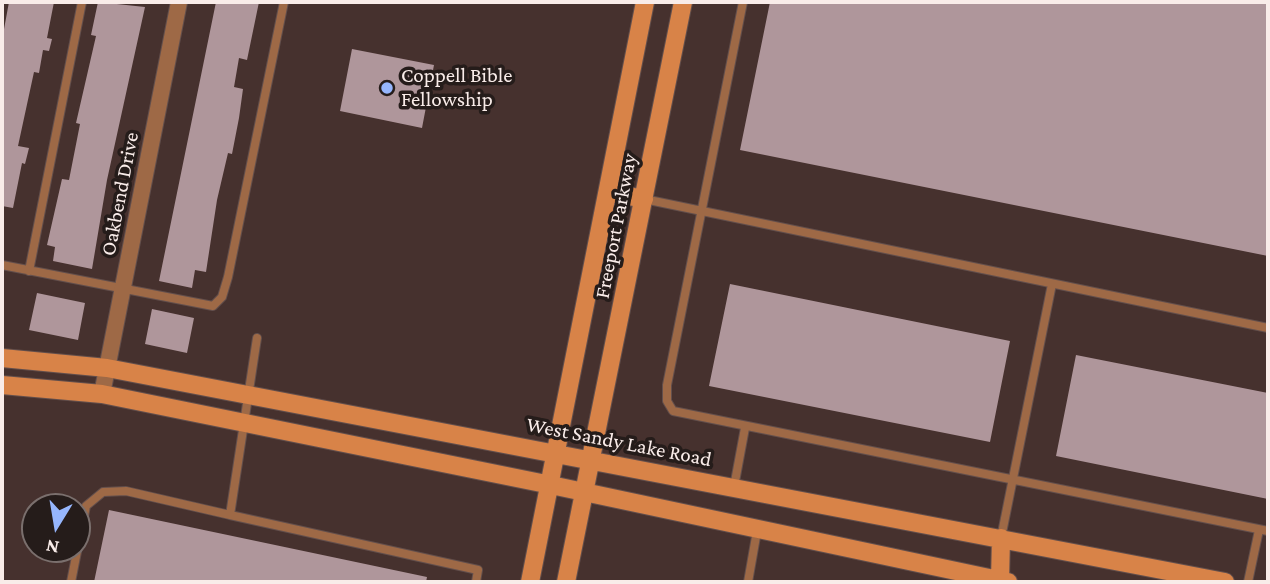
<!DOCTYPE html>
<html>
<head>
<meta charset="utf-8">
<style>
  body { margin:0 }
  #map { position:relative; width:1270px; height:584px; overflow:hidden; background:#46312e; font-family:"Crimson Pro",serif }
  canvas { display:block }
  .frame { position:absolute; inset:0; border:4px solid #f9ece9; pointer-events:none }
  .north { position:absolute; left:21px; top:493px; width:70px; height:70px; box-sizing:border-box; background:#251c1a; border:2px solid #7a6f6d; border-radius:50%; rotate:191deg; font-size:19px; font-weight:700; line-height:28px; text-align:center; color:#f9ece9 }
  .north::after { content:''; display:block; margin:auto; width:24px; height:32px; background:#96b6fd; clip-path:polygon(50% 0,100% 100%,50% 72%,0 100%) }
</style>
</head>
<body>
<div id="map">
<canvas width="1270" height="584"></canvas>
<div class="frame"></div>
<div class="north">N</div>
</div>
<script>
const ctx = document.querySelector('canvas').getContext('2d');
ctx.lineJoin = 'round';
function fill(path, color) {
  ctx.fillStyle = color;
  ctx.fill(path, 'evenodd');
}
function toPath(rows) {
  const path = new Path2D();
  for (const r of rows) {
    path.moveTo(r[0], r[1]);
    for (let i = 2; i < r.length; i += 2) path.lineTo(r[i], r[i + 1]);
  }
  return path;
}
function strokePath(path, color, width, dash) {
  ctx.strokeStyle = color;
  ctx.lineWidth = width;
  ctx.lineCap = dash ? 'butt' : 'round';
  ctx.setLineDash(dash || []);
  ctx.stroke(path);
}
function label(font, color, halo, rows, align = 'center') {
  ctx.font = font + ' "Crimson Pro",serif';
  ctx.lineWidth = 7;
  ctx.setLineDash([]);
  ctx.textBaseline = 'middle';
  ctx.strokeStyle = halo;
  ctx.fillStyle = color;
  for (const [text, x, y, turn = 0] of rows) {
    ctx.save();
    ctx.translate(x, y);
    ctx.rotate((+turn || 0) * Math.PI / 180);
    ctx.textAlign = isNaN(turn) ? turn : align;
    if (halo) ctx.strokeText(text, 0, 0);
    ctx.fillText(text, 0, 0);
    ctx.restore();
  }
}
fill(toPath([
  [9,2,54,2,47,38,52,39,49,51,43,50,39,73,34,72,18,146,29,148,25,164,22,163,13,208,2,206,2,40],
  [98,2,145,7,107,180,92,269,53,261,55,247,47,245,62,179,69,180,80,124,76,123,96,36,91,35],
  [216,2,259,2,247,60,239,58,234,87,243,89,239,118,232,154,228,153,217,200,206,272,195,270,192,288,159,281],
  [770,2,1268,2,1268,256,740,150],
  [352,49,434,65,422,128,340,111],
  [730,284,1010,341,990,442,709,386],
  [37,293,85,303,78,340,29,330],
  [152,309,194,318,187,353,145,344],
  [1076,355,1268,393,1268,499,1056,456],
  [109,510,427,577,426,582,94,582]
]), '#af969b');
const lane = toPath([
  [743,2,667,385,667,401,673,411,1268,531],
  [644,199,1268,328],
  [2,265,213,306,222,297,228,277,284,2],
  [29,271,82,2],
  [257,338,230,515,478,570,476,582],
  [734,487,745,428],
  [1001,538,1052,284],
  [71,582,86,506,103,492,126,491,230,515],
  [748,582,757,531],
  [1248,582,1259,530]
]);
const street = toPath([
  [102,394,179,2]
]);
const secondary = toPath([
  [608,192,644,199],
  [2,358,107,368,1225,582],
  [2,385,102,394,551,485,1008,582],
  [1000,581,1001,538],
  [530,582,645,2],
  [566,582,683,2]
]);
strokePath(lane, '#634f4c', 10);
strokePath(street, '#634f4c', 18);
strokePath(secondary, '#634f4c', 20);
strokePath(lane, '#9e6946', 8);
strokePath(street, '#9e6946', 16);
strokePath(secondary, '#d88348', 18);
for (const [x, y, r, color] of [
  [387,88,7,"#96b6fd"]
]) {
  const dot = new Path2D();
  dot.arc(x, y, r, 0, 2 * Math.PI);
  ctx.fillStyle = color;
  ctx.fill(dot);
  strokePath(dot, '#251c1a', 2.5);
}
label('21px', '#f9ece9', '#251c1a', [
  ["Coppell Bible",401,76],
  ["Fellowship",401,100]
], 'left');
label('21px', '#f9ece9', '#251c1a', [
  ["Oakbend Drive",120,194,-79],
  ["Freeport Parkway",616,226,-79],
  ["West Sandy Lake Road",619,442,11]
]);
</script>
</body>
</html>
